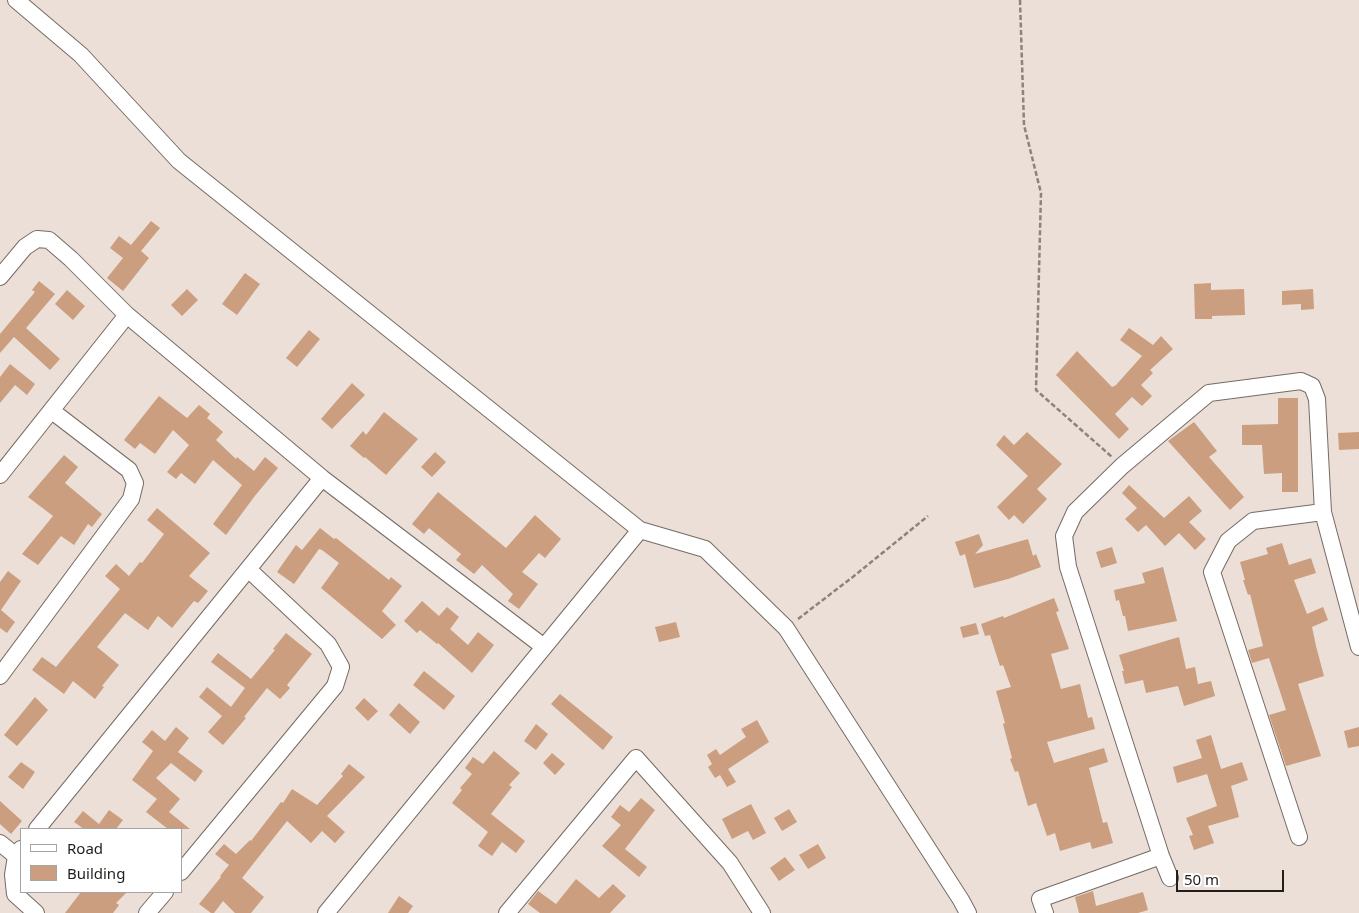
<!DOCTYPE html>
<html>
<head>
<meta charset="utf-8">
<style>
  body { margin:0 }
  #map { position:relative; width:1359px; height:913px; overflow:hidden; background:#ebdfd7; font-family:"Noto Sans",sans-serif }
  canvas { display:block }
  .legend { position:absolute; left:20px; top:828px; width:162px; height:65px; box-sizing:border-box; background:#fff; border:1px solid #a7a5a4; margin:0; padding:6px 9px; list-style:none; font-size:15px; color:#221e1b }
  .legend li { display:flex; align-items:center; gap:10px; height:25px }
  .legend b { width:25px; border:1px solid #a7a5a4 }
  .scale { position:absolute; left:1176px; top:870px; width:108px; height:22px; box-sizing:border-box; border:2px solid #221e1b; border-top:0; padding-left:6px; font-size:15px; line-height:18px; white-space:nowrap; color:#221e1b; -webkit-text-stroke:4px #fff; paint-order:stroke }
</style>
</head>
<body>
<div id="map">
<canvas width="1359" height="913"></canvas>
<ul class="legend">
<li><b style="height:6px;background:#fff"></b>Road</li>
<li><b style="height:14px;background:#ca9e7f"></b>Building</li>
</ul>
<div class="scale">50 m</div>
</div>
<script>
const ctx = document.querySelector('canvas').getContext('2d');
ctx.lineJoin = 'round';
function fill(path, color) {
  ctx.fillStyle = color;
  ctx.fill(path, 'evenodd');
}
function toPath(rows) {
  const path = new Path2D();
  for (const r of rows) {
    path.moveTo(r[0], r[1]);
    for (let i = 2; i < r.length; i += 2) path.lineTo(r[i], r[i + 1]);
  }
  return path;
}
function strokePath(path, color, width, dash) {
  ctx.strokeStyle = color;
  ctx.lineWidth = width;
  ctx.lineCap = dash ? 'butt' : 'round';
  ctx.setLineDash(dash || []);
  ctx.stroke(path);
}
fill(toPath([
  [151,221,160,228,141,251,149,258,123,291,107,278,123,258,110,248,119,236,131,245],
  [245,273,260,284,237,315,222,304],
  [39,281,55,294,26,328,60,359,50,370,14,337,0,353,0,334,35,292,32,290],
  [1211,283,1211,290,1244,289,1245,315,1212,316,1212,319,1195,319,1194,284],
  [187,289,198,300,182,316,171,305],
  [1313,289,1314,309,1301,310,1301,304,1282,305,1282,291],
  [67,290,85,306,73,320,55,304],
  [1129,328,1153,345,1161,336,1173,349,1150,370,1153,373,1141,385,1152,396,1142,406,1132,397,1115,414,1129,429,1119,439,1056,375,1077,351,1112,387,1116,385,1142,356,1120,340],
  [309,330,320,339,297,367,286,358],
  [10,364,35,384,27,395,15,385,0,403,0,377],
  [352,383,365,395,332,429,321,419],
  [159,396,187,418,199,405,210,414,207,418,223,432,216,440,236,459,237,457,254,471,265,457,278,468,254,497,226,535,213,524,242,485,213,460,195,484,181,473,176,479,167,472,189,445,173,430,155,454,140,443,135,449,124,440],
  [1278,398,1298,398,1298,492,1282,492,1282,473,1264,474,1262,445,1242,445,1242,425,1278,424],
  [384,412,418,439,386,475,365,457,364,458,350,446,363,431,366,435],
  [1194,422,1217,451,1209,457,1244,497,1230,510,1168,441],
  [1027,432,1062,464,1037,489,1047,499,1023,524,1014,515,1009,520,997,507,1028,476,996,445,1004,435,1014,445],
  [1359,432,1359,449,1339,450,1338,433],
  [435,452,446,462,432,477,421,467],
  [64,455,78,467,65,483,102,514,92,527,88,524,74,545,61,536,38,565,22,554,53,516,28,497],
  [1129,485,1164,518,1189,496,1202,511,1189,522,1206,539,1195,550,1179,533,1165,546,1146,525,1138,532,1125,519,1137,508,1122,493],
  [438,492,506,548,535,515,561,539,545,558,539,553,522,572,538,584,519,609,508,601,513,594,482,565,474,574,456,560,461,554,429,528,424,534,412,524],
  [157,508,210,553,189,576,208,591,198,603,194,601,172,628,158,616,148,630,125,613,97,647,119,665,102,686,104,687,95,699,73,681,64,694,32,670,42,657,56,667,120,589,105,576,116,564,129,576,140,562,142,563,164,534,147,520],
  [320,528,334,539,336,538,389,580,391,577,402,586,382,611,396,625,382,639,321,588,339,563,322,550,319,549,294,584,277,572,296,545,302,550],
  [979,534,983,545,975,554,1028,539,1033,556,1036,554,1041,567,1008,579,974,588,965,554,960,556,955,542],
  [1282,543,1289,565,1311,558,1316,573,1294,580,1307,614,1323,607,1328,620,1312,627,1316,646,1324,676,1298,684,1321,756,1286,766,1269,715,1286,710,1269,658,1252,663,1248,650,1263,646,1250,594,1248,595,1243,580,1245,580,1240,562,1268,554,1266,548],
  [1112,547,1117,563,1101,568,1096,552],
  [1163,567,1177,621,1128,631,1125,616,1123,616,1119,600,1116,601,1114,590,1145,583,1142,573],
  [8,571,21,581,1,610,15,622,7,633,0,628,0,582],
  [1054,598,1059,611,1056,612,1069,649,1051,654,1061,689,1080,684,1088,718,1092,717,1095,729,1047,742,1054,763,1104,748,1108,762,1089,768,1103,823,1107,822,1113,843,1092,849,1090,842,1060,851,1055,833,1047,836,1036,803,1028,806,1018,771,1015,772,1010,759,1012,758,1003,724,1005,723,996,691,1011,687,1003,665,1000,666,990,635,985,636,981,624,1003,616,1004,618],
  [422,601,439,616,447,607,459,617,450,629,468,645,478,632,494,645,472,673,438,643,437,644,420,630,417,633,404,621],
  [676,622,680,637,659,642,655,627],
  [976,623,979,634,963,638,960,627],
  [286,633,312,654,287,685,290,688,280,699,267,688,244,717,246,718,223,745,208,732,222,716,199,697,207,687,231,707,245,688,211,662,218,653,251,679,275,650,273,649],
  [1179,637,1186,669,1195,667,1198,684,1211,681,1215,696,1184,706,1178,686,1146,693,1143,680,1125,684,1122,671,1124,671,1119,655],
  [424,671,455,696,444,710,413,685],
  [560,694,613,737,603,750,551,704],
  [35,697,48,710,17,746,4,735],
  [364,698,378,711,368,721,355,708],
  [399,703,420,722,410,734,389,715],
  [757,720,769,742,728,769,736,782,727,787,720,775,715,778,708,767,712,764,707,755,716,749,720,755,746,737,741,729],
  [536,724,548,734,536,750,524,741],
  [176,727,189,738,178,752,203,771,195,782,171,763,156,778,180,799,169,812,190,829,168,829,146,812,157,799,132,780,153,751,142,742,152,730,165,741],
  [1359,727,1359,746,1348,748,1344,731],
  [1211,735,1221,769,1242,762,1248,780,1231,786,1239,817,1208,826,1214,843,1194,850,1189,836,1193,835,1186,818,1217,806,1207,774,1177,783,1173,767,1202,758,1196,740],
  [494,751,520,773,509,785,512,787,491,814,525,841,516,853,502,842,492,856,478,846,488,832,452,803,462,790,460,788,472,774,465,768,473,757,483,764],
  [552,753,565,764,555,775,543,763],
  [21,762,35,772,23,789,8,777],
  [349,764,365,777,327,816,345,832,335,843,322,831,311,843,287,821,242,878,264,897,251,913,235,913,223,901,214,913,211,913,199,904,221,877,220,876,229,865,215,854,224,844,236,854,250,840,251,841,281,802,283,803,292,789,317,805,343,776,341,774],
  [641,798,655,810,625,849,647,867,639,877,602,846,621,825,611,817,620,805,629,812],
  [0,801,22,821,11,834,0,824],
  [751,804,766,833,753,840,748,831,732,839,722,819],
  [789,809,797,822,782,831,774,818],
  [109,810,123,820,116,829,84,829,74,822,83,811,99,824],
  [818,844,826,858,808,869,799,855],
  [785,857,795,870,779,881,770,868],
  [576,879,599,898,613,884,626,896,610,913,540,913,528,904,538,891,556,904],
  [1093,891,1096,906,1143,892,1148,910,1138,913,1079,913,1075,897],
  [81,892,127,892,116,903,119,905,113,913,65,913],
  [399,896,413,906,408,913,388,913]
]), '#ca9e7f');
const minor = toPath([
  [16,0,81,55,179,161,640,530,705,549,786,628,961,900,968,913],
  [0,277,25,247,37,239,49,240,71,259,127,315,322,478,544,647],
  [0,475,127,315],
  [0,676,131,499,135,483,129,470,52,411],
  [37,829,322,478],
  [1299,837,1212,572,1228,541,1253,521,1323,512],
  [0,843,16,856],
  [21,849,16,856,13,875,15,894,36,913],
  [181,872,335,686,341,667,328,644,248,569],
  [1170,878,1161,856,1068,567,1064,536,1075,512,1122,466,1209,393,1301,381,1312,386,1317,399,1323,512,1359,647],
  [147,913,165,892],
  [326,913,640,530],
  [507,913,636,758,730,863,762,913],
  [1045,913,1040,899,1161,856]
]);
strokePath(minor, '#766b64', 18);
strokePath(toPath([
  [1020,0,1024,125,1041,193,1036,390,1112,457],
  [798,619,854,576,928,516]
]), '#8b837d', 2.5, [5, 2.5]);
strokePath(minor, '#fff', 16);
</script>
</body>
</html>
